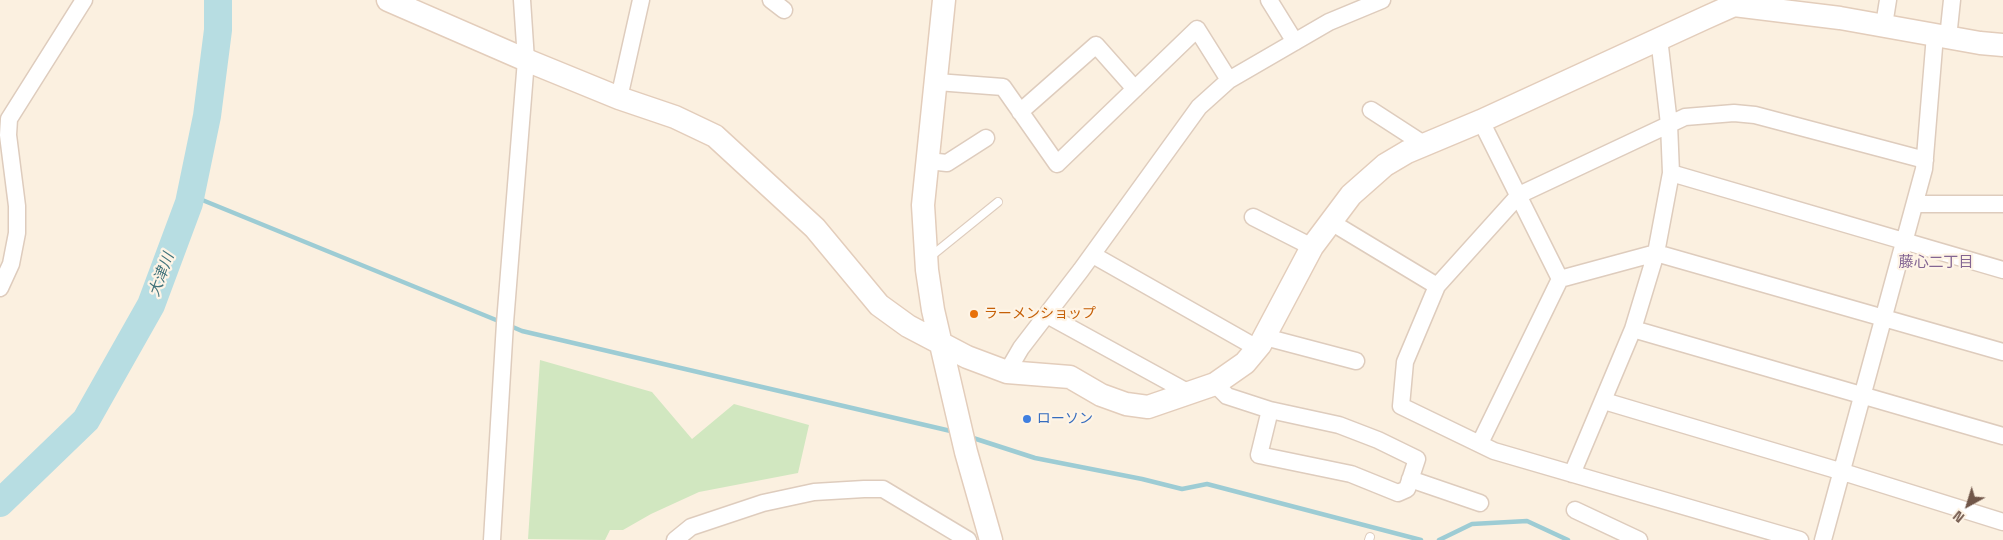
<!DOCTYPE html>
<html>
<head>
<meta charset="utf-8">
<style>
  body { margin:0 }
  #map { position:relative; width:2003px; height:540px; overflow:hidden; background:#fbf0e0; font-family:"Space Grotesk",sans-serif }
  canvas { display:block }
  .north { position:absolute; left:1943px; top:480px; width:50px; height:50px; -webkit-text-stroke:4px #fef4e6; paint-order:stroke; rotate:219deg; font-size:14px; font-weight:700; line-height:20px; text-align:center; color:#705649 }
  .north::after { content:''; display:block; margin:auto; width:18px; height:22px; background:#705649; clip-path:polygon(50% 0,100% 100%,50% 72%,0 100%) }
</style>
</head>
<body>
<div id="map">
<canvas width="2003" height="540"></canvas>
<div class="north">N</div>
</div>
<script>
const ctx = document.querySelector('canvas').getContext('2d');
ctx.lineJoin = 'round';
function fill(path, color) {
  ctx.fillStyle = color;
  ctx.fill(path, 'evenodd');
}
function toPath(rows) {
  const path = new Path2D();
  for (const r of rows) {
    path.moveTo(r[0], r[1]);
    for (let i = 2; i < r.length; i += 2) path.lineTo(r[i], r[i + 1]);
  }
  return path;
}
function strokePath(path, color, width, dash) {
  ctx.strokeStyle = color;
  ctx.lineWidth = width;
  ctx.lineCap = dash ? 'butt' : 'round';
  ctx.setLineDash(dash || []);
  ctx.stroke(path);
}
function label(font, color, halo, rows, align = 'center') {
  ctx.font = font + ' "Space Grotesk","Noto Sans JP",sans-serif';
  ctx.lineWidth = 4.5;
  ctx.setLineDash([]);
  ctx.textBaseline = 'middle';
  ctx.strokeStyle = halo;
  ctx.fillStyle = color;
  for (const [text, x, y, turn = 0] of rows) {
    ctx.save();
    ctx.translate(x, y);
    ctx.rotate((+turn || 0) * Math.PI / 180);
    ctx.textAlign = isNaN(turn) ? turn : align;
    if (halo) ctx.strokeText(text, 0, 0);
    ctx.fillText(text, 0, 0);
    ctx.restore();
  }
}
fill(toPath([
  [540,360,652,392,692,439,734,404,809,425,798,473,699,492,651,514,623,530,610,530,605,540,528,539]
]), '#d1e7c0');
strokePath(toPath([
  [190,195,501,322],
  [508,325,522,331,955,432],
  [970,437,1035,458,1142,479,1182,489,1207,484,1421,540],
  [1439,540,1472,524,1527,521,1568,540]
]), '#9dccd4', 4.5);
strokePath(toPath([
  [0,503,86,420,151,305,189,203,207,116,218,30,218,0]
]), '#b7dde2', 28);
const lane = toPath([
  [930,257,998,202],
  [1369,540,1370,537]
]);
const street = toPath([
  [771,0,784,10],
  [1269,0,1295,42],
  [1884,25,1888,0],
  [1948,38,1952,0],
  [937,82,1003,87,1057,164,1197,29,1229,80],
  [619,98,641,0],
  [1371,110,1425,145],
  [1020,112,1096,45,1135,89],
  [1481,121,1560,279],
  [928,161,947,163,986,138],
  [1671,173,2003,270],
  [1915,204,2003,204],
  [1253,217,1312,247],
  [1331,222,1437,286],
  [1093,255,1257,348],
  [0,288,11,264,17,233,17,206,8,135,9,119,84,0],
  [1047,315,1191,394],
  [1633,329,2003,436],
  [1265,337,1356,361],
  [1007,372,1021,348,1081,270,1199,107,1229,80,1329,22,1382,0],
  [1215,384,1227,396,1270,410,1339,425,1378,440,1417,459,1407,489,1398,493,1351,474,1259,455,1270,410],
  [1604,401,1843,472,2003,522],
  [1480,443,1560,279,1656,253,2003,352],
  [1572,474,1633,329,1656,253,1671,173,1669,124,1659,38],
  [1410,479,1480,503],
  [1575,510,1639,540],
  [492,540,505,323,526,60,522,0],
  [675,540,691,527,763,503,814,492,864,489,883,489,968,540],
  [1800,540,1494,451,1401,406,1405,362,1437,286,1519,195,1685,117,1734,113,1755,115,1925,160],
  [1823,540,1924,169,1935,35]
]);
const secondary = toPath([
  [388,0,526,60,619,98,675,117,715,136,815,228,879,305,908,326,967,357,1007,372,1070,377,1101,395,1126,404,1148,407,1215,384,1245,363,1260,345,1312,247,1351,195,1385,165,1407,152,1481,121,1705,18,1734,5,1840,18,1980,43,2003,45],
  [944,0,923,205,927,270,933,310,966,452,991,540]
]);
strokePath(lane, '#deccbd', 10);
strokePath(street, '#deccbd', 19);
strokePath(secondary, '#e3cdbb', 25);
strokePath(lane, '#fff', 8);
strokePath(street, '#fff', 16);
strokePath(secondary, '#fff', 22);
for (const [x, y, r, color] of [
  [974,314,5,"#e8710a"],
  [1027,419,5,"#3f7fe0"]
]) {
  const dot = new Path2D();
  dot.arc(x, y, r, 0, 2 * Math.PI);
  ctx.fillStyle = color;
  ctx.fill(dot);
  strokePath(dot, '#fef4e6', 2);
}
label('14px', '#c56008', '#fef4e6', [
  ["ラーメンショップ",984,314]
], 'left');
label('14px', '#366cbe', '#fef4e6', [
  ["ローソン",1037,419]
], 'left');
label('15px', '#836593', '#fef4e6', [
  ["藤心二丁目",1936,263]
]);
label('italic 15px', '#42737b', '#fef4e6', [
  ["大津川",162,275,-70]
]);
</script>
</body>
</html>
